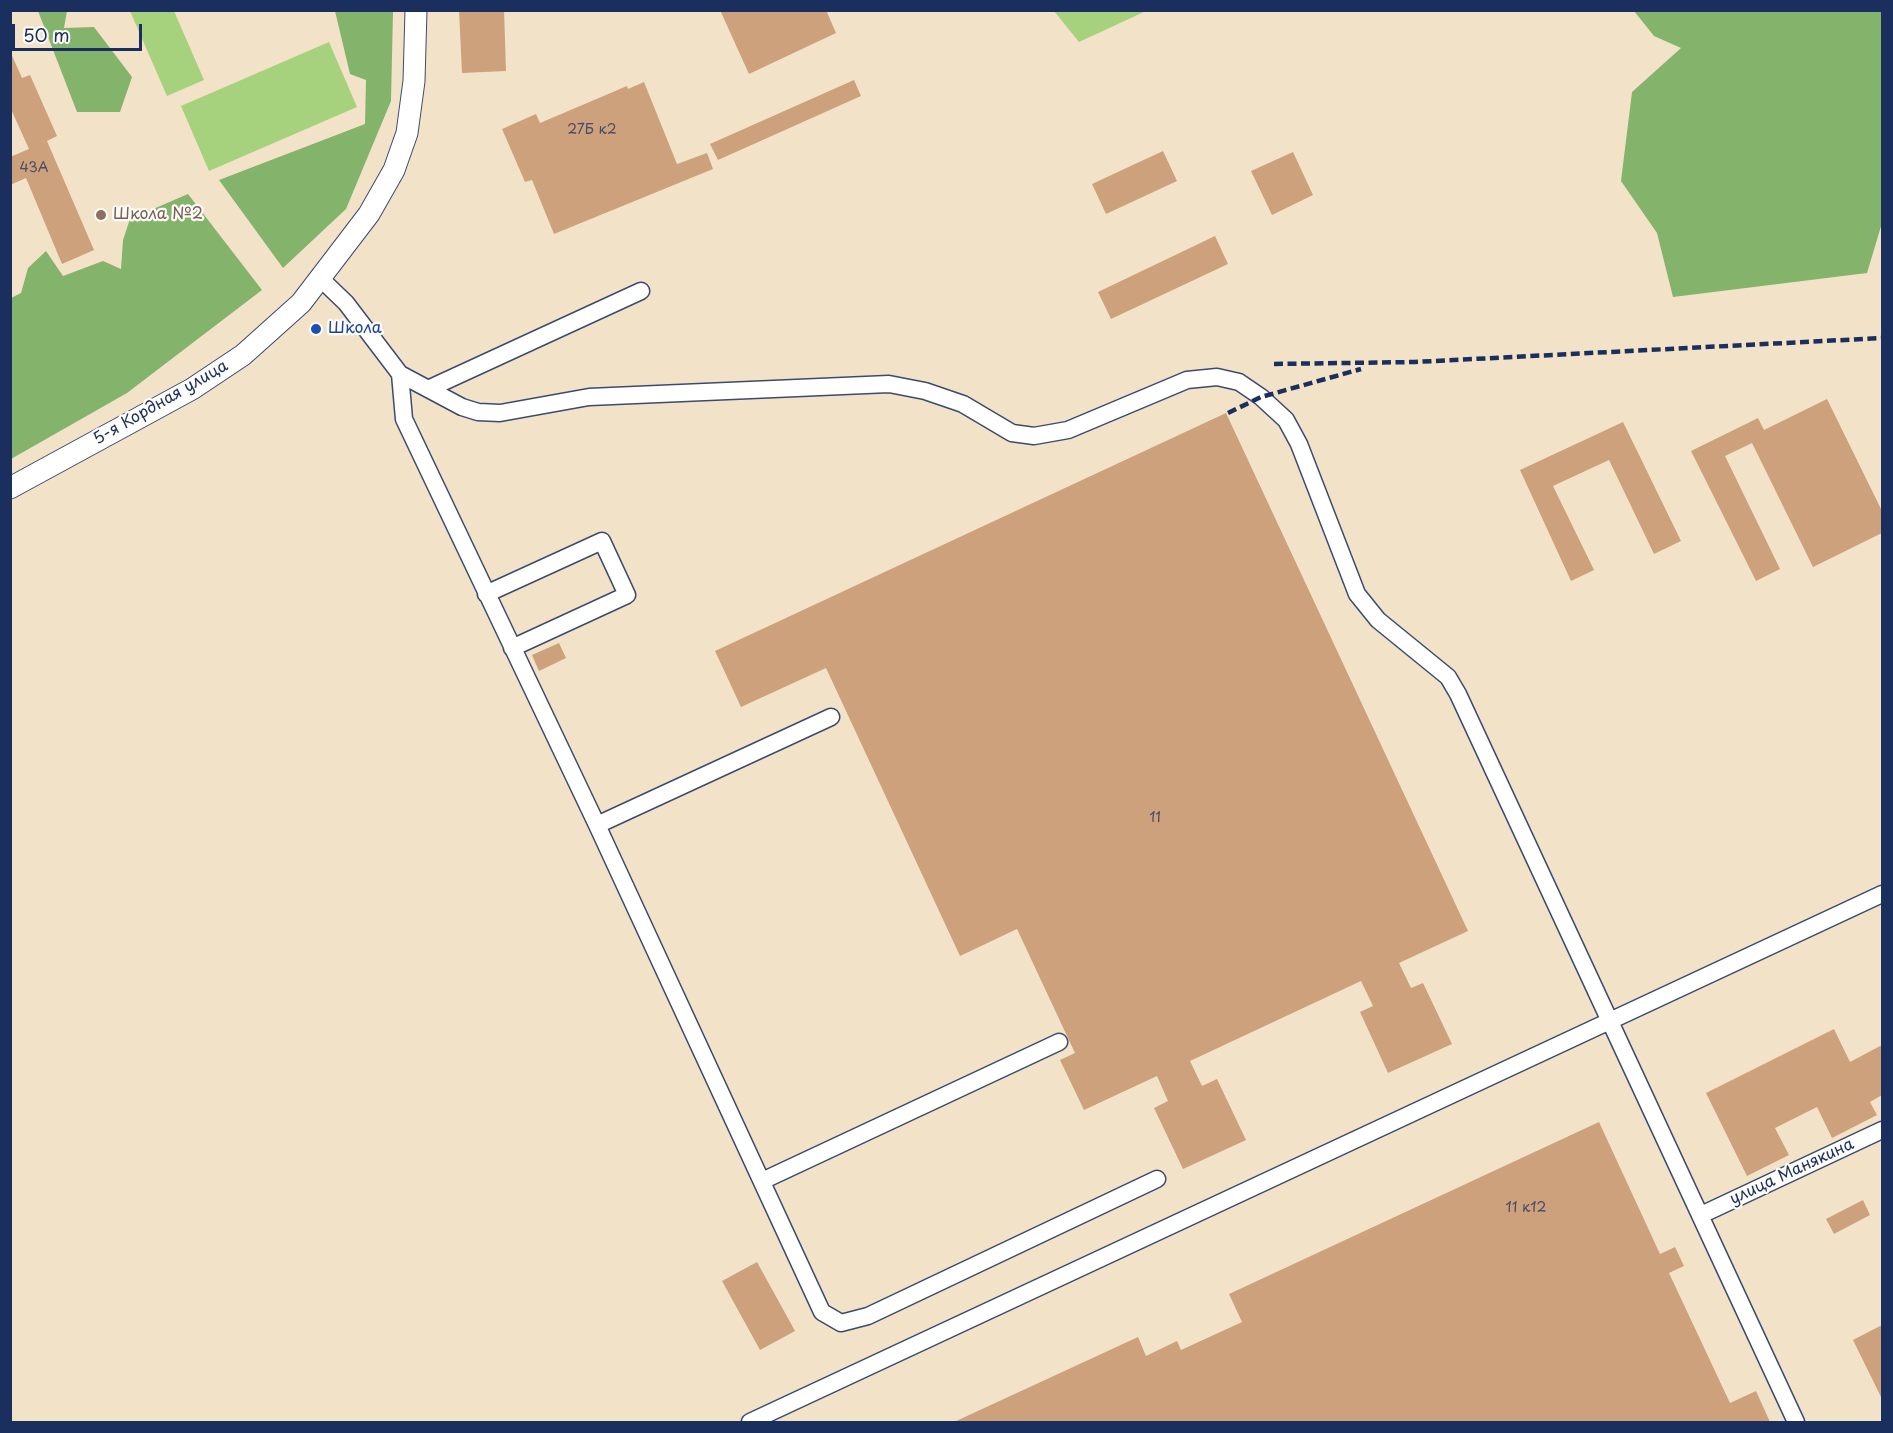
<!DOCTYPE html>
<html>
<head>
<meta charset="utf-8">
<style>
  body { margin:0 }
  #map { position:relative; width:1893px; height:1433px; overflow:hidden; background:#f2e3c8; font-family:"Playpen Sans",sans-serif }
  canvas { display:block }
  .frame { position:absolute; inset:0; border:12px solid #1b2f5e; pointer-events:none }
  .scale { position:absolute; left:12px; top:24px; width:130px; height:27px; box-sizing:border-box; border:3px solid #1b2f5e; border-top:0; padding-left:8px; font-size:18px; line-height:21px; white-space:nowrap; color:#1b2f5e; -webkit-text-stroke:4px #fdfcf7; paint-order:stroke }
</style>
</head>
<body>
<div id="map">
<canvas width="1893" height="1433"></canvas>
<div class="frame"></div>
<div class="scale">50 m</div>
</div>
<script>
const ctx = document.querySelector('canvas').getContext('2d');
ctx.lineJoin = 'round';
function fill(path, color) {
  ctx.fillStyle = color;
  ctx.fill(path, 'evenodd');
}
function toPath(rows) {
  const path = new Path2D();
  for (const r of rows) {
    path.moveTo(r[0], r[1]);
    for (let i = 2; i < r.length; i += 2) path.lineTo(r[i], r[i + 1]);
  }
  return path;
}
function strokePath(path, color, width, dash) {
  ctx.strokeStyle = color;
  ctx.lineWidth = width;
  ctx.lineCap = dash ? 'butt' : 'round';
  ctx.setLineDash(dash || []);
  ctx.stroke(path);
}
function label(font, color, halo, rows, align = 'center') {
  ctx.font = font + ' "Playpen Sans",sans-serif';
  ctx.lineWidth = 4.5;
  ctx.setLineDash([]);
  ctx.textBaseline = 'middle';
  ctx.strokeStyle = halo;
  ctx.fillStyle = color;
  for (const [text, x, y, turn = 0] of rows) {
    ctx.save();
    ctx.translate(x, y);
    ctx.rotate((+turn || 0) * Math.PI / 180);
    ctx.textAlign = isNaN(turn) ? turn : align;
    if (halo) ctx.strokeText(text, 0, 0);
    ctx.fillText(text, 0, 0);
    ctx.restore();
  }
}
fill(toPath([
  [130,11,174,11,204,80,167,96],
  [1054,11,1146,11,1079,42],
  [329,42,357,107,209,171,181,106]
]), '#a6d17d');
fill(toPath([
  [38,11,67,11,64,28,94,27,132,77,120,112,77,112],
  [335,11,393,11,391,101,346,209,283,268,219,180,365,124,366,80,350,74],
  [1634,11,1882,11,1882,223,1867,273,1673,297,1657,233,1621,181,1632,92,1681,48,1654,36],
  [188,194,262,290,127,393,11,459,11,298,21,293,28,268,46,251,63,276,103,261,121,269,123,240,130,219]
]), '#84b36c');
fill(toPath([
  [459,10,504,10,506,71,462,73],
  [720,10,826,10,836,33,749,74],
  [10,51,22,78,30,75,57,136,47,141,94,250,62,264,26,178,10,185,10,157,29,149,10,107],
  [854,80,861,96,718,160,710,144],
  [644,82,677,164,707,153,713,169,554,234,532,180,525,182,502,129,536,114,540,123,627,86,628,89],
  [1163,151,1177,181,1106,214,1092,184],
  [1293,152,1313,195,1272,215,1251,171],
  [1215,236,1228,264,1111,319,1098,292],
  [1827,399,1882,511,1882,533,1813,567,1752,443,1725,456,1780,569,1756,581,1691,451,1758,418,1764,430],
  [1226,413,1468,931,1399,963,1411,988,1423,983,1452,1044,1388,1073,1360,1012,1373,1006,1361,981,1190,1061,1202,1086,1217,1079,1246,1140,1183,1169,1154,1108,1168,1101,1157,1076,1084,1110,1060,1060,1075,1053,1017,929,960,956,826,668,741,707,715,651],
  [1623,422,1681,541,1654,554,1609,460,1553,486,1594,570,1571,581,1520,470],
  [559,643,566,658,539,671,532,655],
  [1834,1029,1850,1062,1882,1045,1882,1095,1870,1102,1877,1115,1832,1138,1817,1107,1775,1128,1789,1155,1747,1176,1706,1093],
  [1599,1122,1660,1254,1675,1247,1684,1266,1669,1273,1730,1403,1756,1391,1770,1422,954,1422,1138,1337,1146,1356,1177,1341,1181,1350,1242,1322,1229,1294],
  [1863,1200,1870,1215,1834,1234,1826,1219],
  [757,1262,795,1331,760,1350,722,1281],
  [1882,1325,1882,1399,1853,1340]
]), '#cda17b');
const minor = toPath([
  [321,279,346,303,400,374,462,407,478,412,500,413,589,397,889,384,925,391,963,404,1012,433,1034,436,1068,430,1187,380,1217,377,1239,382,1261,397,1286,420,1299,444,1357,594,1378,620,1448,677,1458,694,1796,1422],
  [400,374,404,419,597,825,822,1312,841,1323,868,1316,1157,1179],
  [428,389,641,291],
  [486,594,602,541,627,595,512,648],
  [597,825,831,717],
  [762,1181,1059,1042],
  [1701,1215,1882,1130],
  [750,1422,1882,894]
]);
const major = toPath([
  [10,488,192,389,243,355,301,303,369,214,394,170,407,133,414,81,416,10]
]);
strokePath(minor, '#3b4a6e', 19);
strokePath(major, '#3b4a6e', 23);
strokePath(minor, '#fff', 16);
strokePath(major, '#fff', 21);
strokePath(toPath([
  [1274,364,1415,362,1882,338],
  [1228,413,1261,397,1361,369]
]), '#1b2f5e', 4.5, [9, 4.5]);
for (const [x, y, r, color] of [
  [101,215,6,"#8d6e63"],
  [316,329,6,"#1a4fb4"]
]) {
  const dot = new Path2D();
  dot.arc(x, y, r, 0, 2 * Math.PI);
  ctx.fillStyle = color;
  ctx.fill(dot);
  strokePath(dot, '#fdfcf7', 2);
}
label('14px', '#484c65', null, [
  ["27Б к2",592,130],
  ["43А",34,168],
  ["11",1155,818],
  ["11 к12",1526,1208]
]);
label('16px', '#785e54', '#fdfcf7', [
  ["Школа №2",113,215]
], 'left');
label('16px', '#164399', '#fdfcf7', [
  ["Школа",328,329]
], 'left');
label('16px', '#1b2f5e', '#fdfcf7', [
  ["5-я Кордная улица",161,403,-30],
  ["улица Манякина",1792,1172,-25]
]);
</script>
</body>
</html>
